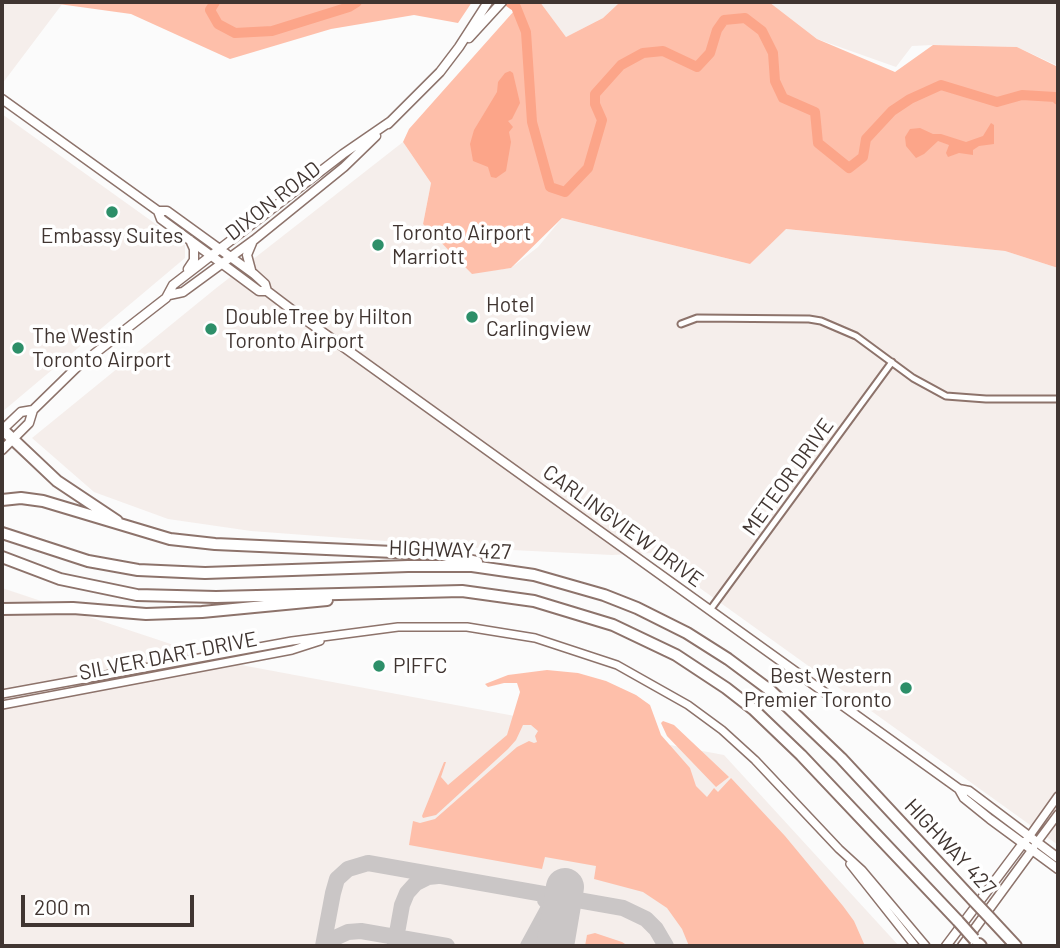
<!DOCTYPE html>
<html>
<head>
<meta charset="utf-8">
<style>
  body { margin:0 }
  #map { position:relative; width:1060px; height:948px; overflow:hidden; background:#fbfbfb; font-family:Barlow,sans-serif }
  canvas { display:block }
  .frame { position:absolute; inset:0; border:4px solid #403531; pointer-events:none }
  .scale { position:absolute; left:21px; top:895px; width:173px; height:32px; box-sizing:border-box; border:4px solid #403531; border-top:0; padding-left:9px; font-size:21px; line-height:24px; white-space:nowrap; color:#403531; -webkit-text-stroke:5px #fff; paint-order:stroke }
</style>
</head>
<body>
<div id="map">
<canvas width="1060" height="948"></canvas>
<div class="frame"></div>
<div class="scale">200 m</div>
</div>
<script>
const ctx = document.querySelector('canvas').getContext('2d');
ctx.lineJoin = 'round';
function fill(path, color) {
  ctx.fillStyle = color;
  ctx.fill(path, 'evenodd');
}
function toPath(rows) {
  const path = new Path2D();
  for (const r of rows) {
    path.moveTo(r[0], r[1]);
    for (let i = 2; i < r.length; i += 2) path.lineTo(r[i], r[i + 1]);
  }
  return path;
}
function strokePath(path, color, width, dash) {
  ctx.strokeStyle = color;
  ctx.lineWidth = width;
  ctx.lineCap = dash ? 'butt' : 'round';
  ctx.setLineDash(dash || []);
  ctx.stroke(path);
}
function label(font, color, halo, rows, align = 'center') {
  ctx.font = font + ' Barlow,sans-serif';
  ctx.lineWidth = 7;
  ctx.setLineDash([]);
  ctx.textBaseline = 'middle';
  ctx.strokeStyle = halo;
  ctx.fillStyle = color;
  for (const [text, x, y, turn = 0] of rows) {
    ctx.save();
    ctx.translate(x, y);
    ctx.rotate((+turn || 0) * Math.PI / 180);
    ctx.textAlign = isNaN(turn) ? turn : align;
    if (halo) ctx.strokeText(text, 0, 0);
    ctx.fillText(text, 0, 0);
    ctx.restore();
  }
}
fill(toPath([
  [2,2,63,3,2,84],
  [540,2,620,2,603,18,566,37],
  [769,2,1058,2,1058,66,1017,47,933,45,912,46,896,67,817,39],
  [2,114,185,245,185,258,2,412],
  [403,142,431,183,423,224,472,273,511,268,538,247,562,218,750,264,785,229,1005,251,1058,268,1058,845,651,553,612,555,492,549,251,531,168,519,94,492,32,438,215,289],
  [2,588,225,662,724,755,899,946,2,946]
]), '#f5eeeb');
fill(toPath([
  [44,2,472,2,458,23,414,15,331,29,230,59,131,14],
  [522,2,540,2,566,37,603,18,620,2,769,2,817,39,895,72,933,45,1017,47,1058,67,1058,268,1005,251,786,229,750,264,562,218,511,268,472,274,423,224,431,183,403,142,409,129],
  [547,670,578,673,606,681,636,695,650,705,661,735,690,768,696,786,707,797,714,788,718,792,731,778,785,836,843,906,854,921,865,946,689,946,682,929,667,908,643,892,594,879,596,866,545,857,542,869,409,845,413,821,420,823,435,819,517,747,529,741,534,743,537,742,535,736,538,731,531,725,523,725,516,740,508,749,436,815,423,818,422,816,444,762,446,762,441,777,448,785,507,735,520,692,517,683,504,683,488,687,485,684,508,675],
  [663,721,674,725,729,777,716,787,667,736,661,723],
  [595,933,622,942,628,946,585,946,587,935]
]), '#febfaa');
fill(toPath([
  [510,71,513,73,520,103,512,119,508,121,513,127,509,132,511,142,506,171,496,178,491,177,488,167,473,161,470,144,474,130,497,92,498,82,505,73],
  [991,123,994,125,994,144,979,146,973,150,973,155,959,153,948,157,946,153,949,145,938,141,924,154,916,158,906,146,905,137,910,129,920,128,933,134,941,134,966,142,983,136]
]), '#fca589');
strokePath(toPath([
  [215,2,210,10,218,24,235,33,272,31,349,7,357,2],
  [509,2,516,7,526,32,532,122,550,187,565,192,588,168,602,120,595,104,595,94,621,65,643,53,663,51,697,67,710,53,717,30,724,20,745,18,762,31,773,53,775,81,783,98,815,112,818,143,849,168,863,157,866,139,892,111,910,99,941,85,997,102,1022,95,1055,97,1058,100]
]), '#fca589', 10);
strokePath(toPath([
  [545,900,554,911,558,926],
  [395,944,402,905,407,893,416,883,428,877,438,876],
  [323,946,333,893,337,879,348,869,368,863,623,908,646,919,656,929,666,946],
  [327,946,337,937,348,932,361,931,447,946],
  [528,946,547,911,558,903,570,900]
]), '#cac6c6', 16);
strokePath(toPath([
  [555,946,565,887]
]), '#cac6c6', 38);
const minor = toPath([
  [681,324,697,318,809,319,821,321,856,336,913,378,946,396,986,399,1058,399],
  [710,610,892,362]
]);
const tertiary = toPath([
  [2,694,292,641,398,627,467,627,535,638,617,665,688,705,722,730,755,760,839,849,862,870,926,946],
  [2,705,292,650,320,641],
  [1026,841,1058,796],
  [1035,845,1058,814],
  [850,864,915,946]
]);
const secondary = toPath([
  [469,38,502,2],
  [2,99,158,211,161,219,228,268,259,291,267,291],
  [388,124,440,72,459,47,488,2],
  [158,211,167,211,254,274,265,284,267,291,296,313,959,789,969,791,1058,858],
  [188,269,194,260,194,249,190,240],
  [251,270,247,255,252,243],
  [169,295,183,292,254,240,344,167,376,136],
  [2,430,21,412,33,410],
  [2,450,29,423,33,410,76,368,166,298,173,285,343,154,391,121],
  [959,789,964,798,990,819,1058,869],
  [946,946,1024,842],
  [962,946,1033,849]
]);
const motorway = toPath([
  [2,429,57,481,117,521],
  [2,500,21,498,43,501,170,539,215,544,438,554,477,562],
  [2,533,88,561,138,570,205,573,408,566,472,566,534,575,604,595,637,608,687,633,728,659,771,691,841,758,973,900],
  [2,557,60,579,137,595,216,597,462,591,534,601,613,625,676,655,726,688,753,709,801,755,958,921],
  [2,609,73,608,146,614,202,612,327,600],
  [990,918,1016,946],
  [979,944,981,946]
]);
strokePath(minor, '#8d736b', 9);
strokePath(tertiary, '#8d736b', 10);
strokePath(secondary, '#8d736b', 11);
strokePath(motorway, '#8d736b', 14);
strokePath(minor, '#fff', 5);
strokePath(tertiary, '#fff', 7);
strokePath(secondary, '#fff', 8);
strokePath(motorway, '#fff', 10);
const motorwayBridge = toPath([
  [973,900,990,918],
  [958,921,974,939]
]);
strokePath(motorwayBridge, '#8d736b', 14, []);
strokePath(motorwayBridge, '#fff', 10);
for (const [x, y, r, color] of [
  [112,212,7,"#2d8f69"],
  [378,245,7,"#2d8f69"],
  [472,317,7,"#2d8f69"],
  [211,329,7,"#2d8f69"],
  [18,348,7,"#2d8f69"],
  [379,666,7,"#2d8f69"],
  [906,688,7,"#2d8f69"]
]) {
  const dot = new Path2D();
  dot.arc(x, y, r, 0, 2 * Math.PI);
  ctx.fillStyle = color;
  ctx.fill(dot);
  strokePath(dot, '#fff', 2.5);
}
label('21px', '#403531', '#fff', [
  ["DIXON ROAD",273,201,-38],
  ["METEOR DRIVE",788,477,-54],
  ["CARLINGVIEW DRIVE",623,526,36],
  ["HIGHWAY 427",450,550,2],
  ["SILVER DART DRIVE",168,656,-11],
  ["HIGHWAY 427",950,847,47]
]);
label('21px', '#403531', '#fff', [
  ["Toronto Airport",392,233],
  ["Marriott",392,257],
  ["Embassy Suites",112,236,"center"],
  ["Hotel",486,305],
  ["Carlingview",486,329],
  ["DoubleTree by Hilton",225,317],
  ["Toronto Airport",225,341],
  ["The Westin",32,336],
  ["Toronto Airport",32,360],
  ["PIFFC",393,666],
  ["Best Western",892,676,"right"],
  ["Premier Toronto",892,700,"right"]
], 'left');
</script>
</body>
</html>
